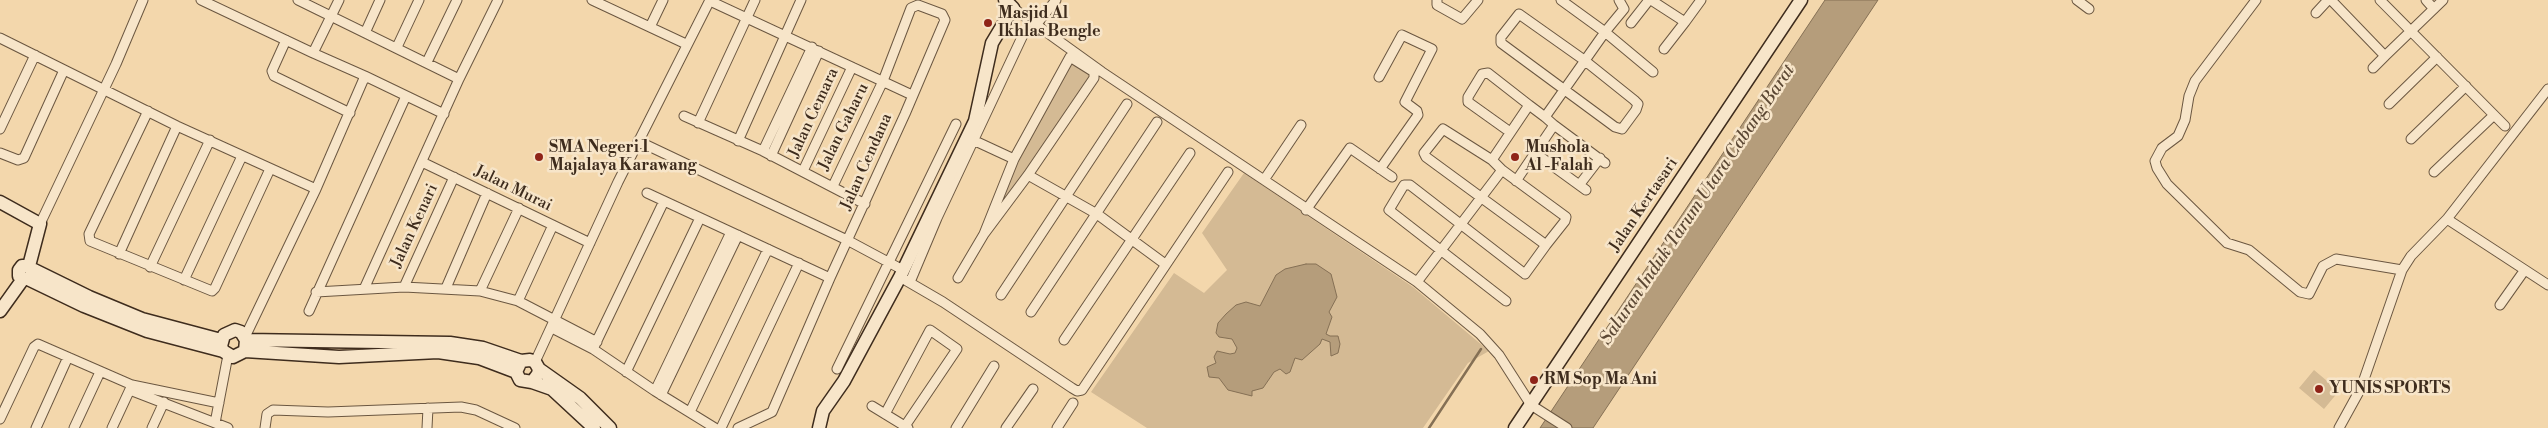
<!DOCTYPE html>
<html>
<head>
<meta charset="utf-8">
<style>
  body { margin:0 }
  canvas { display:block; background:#f3d7ac }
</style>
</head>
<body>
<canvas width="2548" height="428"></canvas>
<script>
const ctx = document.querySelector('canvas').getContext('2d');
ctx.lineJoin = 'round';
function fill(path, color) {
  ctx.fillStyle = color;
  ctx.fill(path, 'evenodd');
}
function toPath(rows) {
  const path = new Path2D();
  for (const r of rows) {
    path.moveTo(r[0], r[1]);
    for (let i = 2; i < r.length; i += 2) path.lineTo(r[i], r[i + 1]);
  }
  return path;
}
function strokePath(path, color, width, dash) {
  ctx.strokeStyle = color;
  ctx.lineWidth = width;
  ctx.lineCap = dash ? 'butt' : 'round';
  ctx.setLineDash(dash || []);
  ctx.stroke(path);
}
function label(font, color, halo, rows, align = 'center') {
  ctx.font = font + ' "Libre Bodoni",serif';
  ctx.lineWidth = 5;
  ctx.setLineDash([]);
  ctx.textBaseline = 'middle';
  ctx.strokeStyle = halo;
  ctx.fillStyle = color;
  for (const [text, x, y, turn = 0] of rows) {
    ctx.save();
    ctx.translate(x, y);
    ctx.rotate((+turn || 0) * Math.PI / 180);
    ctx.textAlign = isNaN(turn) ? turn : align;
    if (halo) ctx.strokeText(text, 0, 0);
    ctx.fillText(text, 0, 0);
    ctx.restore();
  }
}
fill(toPath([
  [1069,62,1092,76,997,214,1009,181],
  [1244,173,1413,287,1489,351,1468,363,1423,428,1147,428,1091,392,1174,273,1204,293,1227,270,1202,233],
  [2314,370,2339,391,2324,409,2299,388]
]), '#d4ba94');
const water = toPath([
  [1825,0,1878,0,1593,428,1540,428,1825,0],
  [1306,264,1316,264,1331,274,1337,297,1329,312,1332,317,1326,334,1330,336,1338,336,1340,344,1338,353,1331,356,1330,342,1322,339,1320,344,1302,360,1295,358,1290,372,1286,374,1280,369,1274,372,1263,388,1252,391,1252,396,1228,390,1219,378,1209,377,1207,367,1216,363,1214,357,1217,351,1230,354,1235,353,1237,348,1232,339,1219,337,1216,333,1218,323,1226,314,1236,305,1246,302,1260,306,1276,275,1285,269,1306,264]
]);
fill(water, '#b59d7b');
strokePath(water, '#857055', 1);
strokePath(toPath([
  [1429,428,1481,349]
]), '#857055', 2.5);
const street = toPath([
  [201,0,313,53],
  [298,0,459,79],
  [592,0,686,44],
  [1437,0,1437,5,1462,19,1478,0],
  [1561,0,1605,32,1653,72],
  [1651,0,1685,22,1701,0],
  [2077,0,2089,9],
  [2256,0,2195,81,2189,96,2185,120,2178,136,2162,148,2155,161,2157,168,2167,184,2227,243,2249,250,2300,292,2309,294,2323,266,2336,259,2402,270],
  [2331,0,2385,56,2443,0],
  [2380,0,2505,126],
  [2426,0,2434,9],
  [710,1,912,95],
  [1013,8,1102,72,1417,282,1480,334,1499,355,1531,405,1567,428],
  [2316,13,2328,0],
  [1519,14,1584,60,1634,100,1638,104,1636,110,1622,129,1615,127,1501,43,1501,37,1519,14],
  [1631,23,1649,0],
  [1036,25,1056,0],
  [650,27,663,0],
  [365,33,380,0],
  [0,38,177,126,316,189],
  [286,40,272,71,274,76,350,113],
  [397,47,419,0],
  [1664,49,1685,22],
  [427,62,457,0],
  [2373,68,2385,56],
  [365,76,444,114],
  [1379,77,1402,35,1432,49,1405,102,1417,111,1418,115,1380,169],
  [2389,104,2437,57],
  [148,111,89,234,90,241,212,291,215,288,270,169],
  [684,116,763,151,865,204],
  [1545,117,1605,32,1624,9,1619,0],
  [698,123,755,0],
  [1554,125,1605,163],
  [0,129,35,55],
  [1510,132,1468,102,1468,97,1482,74,1488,73,1529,105],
  [2411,139,2466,86],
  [973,140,1014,159],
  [638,141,847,240,903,270],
  [738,141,801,0],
  [763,151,812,47],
  [0,153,18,160,24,158,64,70],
  [1535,153,1586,190],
  [771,156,819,51],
  [1492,160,1529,105,1545,117,1554,125,1516,181],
  [422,162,590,243],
  [1502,170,1492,160,1443,129,1424,153,1426,157,1546,245,1525,274,1410,185,1404,185,1389,210,1506,301],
  [803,171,852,67],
  [2434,172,2494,115],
  [1028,175,1097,214,1165,264],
  [1264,180,1301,125],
  [1580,184,1600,158],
  [647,193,830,278],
  [664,201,593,349,655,391,715,428],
  [1306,210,1350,148,1392,177],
  [2447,219,2548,285],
  [40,224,116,64,143,0],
  [119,254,177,126],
  [150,267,210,140],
  [900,277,943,302,1072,388,1077,391,1082,390,1228,172],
  [958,278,984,234,1028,175,1094,78,1094,72,1070,57,1014,159,984,234],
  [184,280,242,156],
  [910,282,937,218,1023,35],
  [1417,282,1502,170,1566,217,1565,221,1546,245],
  [404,287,454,177],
  [446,288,487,193],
  [364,289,459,79,498,0],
  [480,291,519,208],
  [316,292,404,287,480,291,518,301,597,342],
  [1001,295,1127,104],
  [518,301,553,225],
  [2500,305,2524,271],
  [309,311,406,96],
  [1031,312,1157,122],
  [550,330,552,328,593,349],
  [245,337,316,189,365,76,313,53,339,0],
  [1064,340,1190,153],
  [535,362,618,182,710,0],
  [837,369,956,124],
  [626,372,700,218],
  [130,390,228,428],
  [655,391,731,232],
  [661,395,738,235],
  [872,406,908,428],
  [690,412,768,249],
  [885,414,930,330,957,349,905,426],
  [0,419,34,347,38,344,132,385,219,403],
  [215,423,228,355],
  [36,428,68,357],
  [74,428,100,372],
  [112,428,132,385],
  [152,428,164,402],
  [265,428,267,414,273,410,328,412,461,407,476,410,515,428],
  [427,428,428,408],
  [721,428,799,263],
  [738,428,772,412,830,278,905,114,945,20,942,14,918,5,911,8,883,81,833,186],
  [956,428,994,366],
  [1006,428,1033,389],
  [1057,428,1073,403],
  [2339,428,2361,388,2402,270,2411,256,2447,219,2548,89]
]);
const secondary = toPath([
  [0,202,40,224,29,266],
  [32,269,89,297,142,319,221,340],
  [28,279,84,306,147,331,223,351],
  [0,311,23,279,31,277,33,272,29,266,22,266,19,270,19,276,23,279],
  [246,340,450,343,483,348,521,361],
  [245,351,246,340,241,332,235,330,224,335,221,346,223,351,233,357,245,351,339,357,438,352,479,358,516,372],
  [539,369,538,374,532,382,520,380,516,372,521,361,530,360,535,362,539,369,580,398,610,428],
  [532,382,552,389,594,428],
  [819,428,823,411,844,381,900,277,975,121,992,43,1013,8,1005,0],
  [1515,428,1801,0]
]);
strokePath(street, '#6b5741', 11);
strokePath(secondary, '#3e2c1d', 15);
strokePath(street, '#f7e5c9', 9);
strokePath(secondary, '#f7e5c9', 12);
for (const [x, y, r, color] of [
  [988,23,5,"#8f2418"],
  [539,157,5,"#8f2418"],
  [1515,157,5,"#8f2418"],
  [1534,380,5,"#8f2418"],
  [2319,389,5,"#8f2418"]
]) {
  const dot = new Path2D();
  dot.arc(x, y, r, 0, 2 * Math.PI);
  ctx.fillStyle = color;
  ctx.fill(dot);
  strokePath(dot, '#f7e5c9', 2);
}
label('bold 16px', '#3e2c1d', '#f7e5c9', [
  ["Masjid Al",998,14],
  ["Ikhlas Bengle",998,32],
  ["SMA Negeri 1",549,148],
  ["Majalaya Karawang",549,166],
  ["Mushola",1525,148],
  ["Al -Falah",1525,166],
  ["RM Sop Ma Ani",1544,380],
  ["YUNIS SPORTS",2329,389]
], 'left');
label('16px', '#3e2c1d', '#f7e5c9', [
  ["Jalan Cemara",814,113,-65],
  ["Jalan Gaharu",844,127,-64],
  ["Jalan Cendana",867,162,-66],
  ["Jalan Murai",513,189,26],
  ["Jalan Kertasari",1644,205,-56],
  ["Jalan Kenari",415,226,-65]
]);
label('italic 18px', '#5c4834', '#f7e5c9', [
  ["Saluran Induk Tarum Utara Cabang Barat",1698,205,-56]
]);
</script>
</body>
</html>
